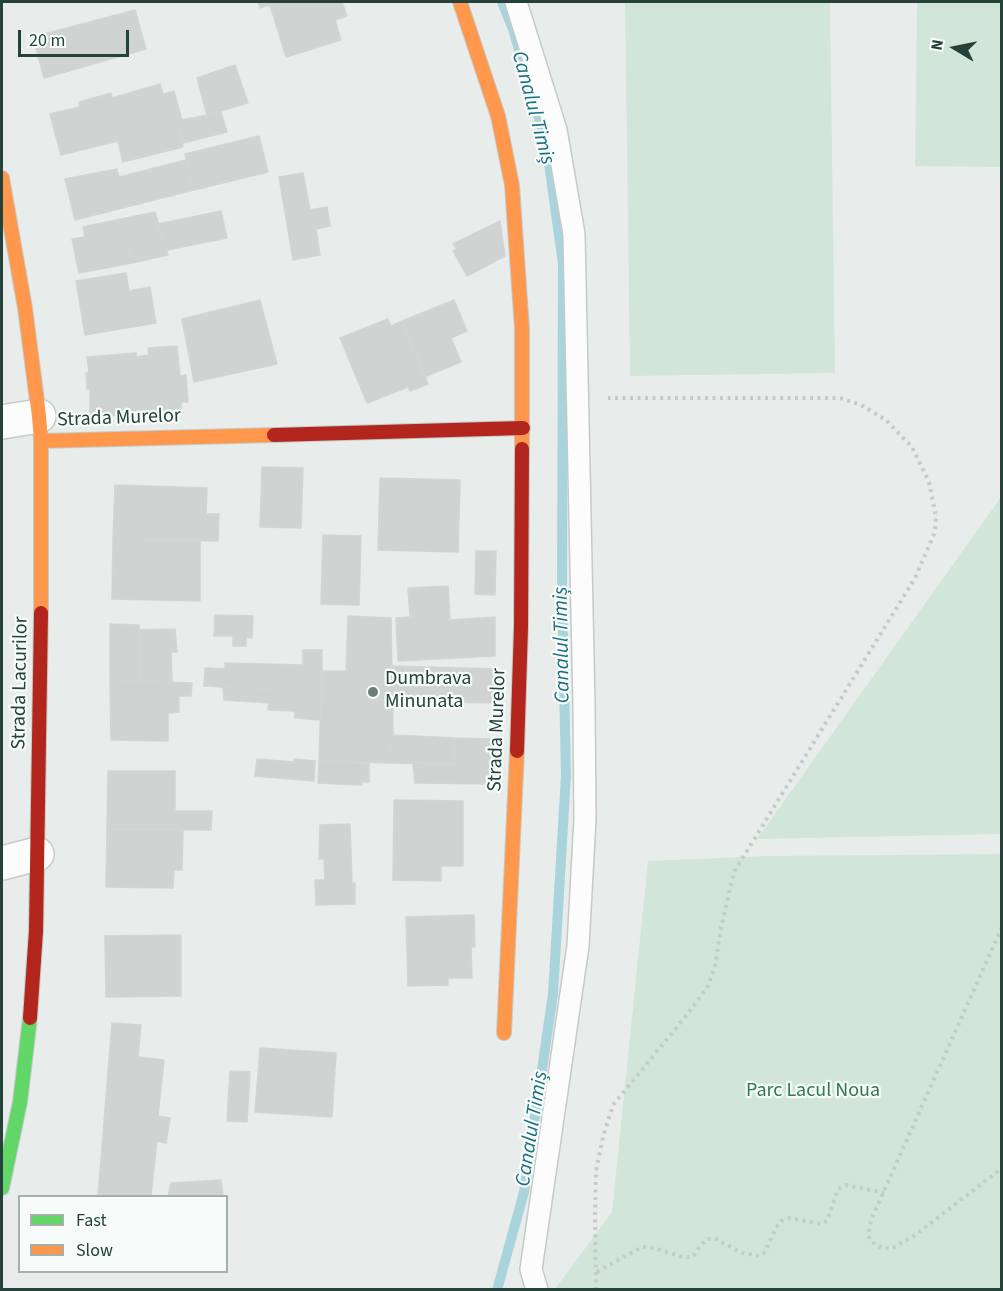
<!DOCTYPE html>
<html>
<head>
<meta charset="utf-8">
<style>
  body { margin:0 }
  #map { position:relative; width:1003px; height:1291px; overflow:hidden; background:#e8edeb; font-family:"Source Sans 3",sans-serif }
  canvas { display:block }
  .frame { position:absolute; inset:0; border:3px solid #24423a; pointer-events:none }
  .legend { position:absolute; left:18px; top:1195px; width:210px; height:78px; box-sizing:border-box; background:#f7fbf9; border:2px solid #a3b1ad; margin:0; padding:8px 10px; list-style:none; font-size:18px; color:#24423a }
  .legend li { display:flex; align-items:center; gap:12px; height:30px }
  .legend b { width:30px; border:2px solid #a3b1ad }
  .north { position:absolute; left:925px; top:18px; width:60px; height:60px; -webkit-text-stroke:4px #f7fbf9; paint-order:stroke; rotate:280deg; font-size:16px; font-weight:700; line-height:24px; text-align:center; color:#24423a }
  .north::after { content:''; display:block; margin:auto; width:21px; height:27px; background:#24423a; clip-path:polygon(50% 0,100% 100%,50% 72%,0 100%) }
  .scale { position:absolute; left:18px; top:30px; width:111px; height:27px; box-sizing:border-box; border:3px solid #24423a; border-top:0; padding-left:8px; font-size:18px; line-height:21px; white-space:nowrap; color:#24423a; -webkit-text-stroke:4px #f7fbf9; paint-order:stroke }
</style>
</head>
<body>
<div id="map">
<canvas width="1003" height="1291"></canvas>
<div class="frame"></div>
<ul class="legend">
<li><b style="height:8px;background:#63d668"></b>Fast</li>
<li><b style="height:8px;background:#ff974d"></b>Slow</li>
</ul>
<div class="north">N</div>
<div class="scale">20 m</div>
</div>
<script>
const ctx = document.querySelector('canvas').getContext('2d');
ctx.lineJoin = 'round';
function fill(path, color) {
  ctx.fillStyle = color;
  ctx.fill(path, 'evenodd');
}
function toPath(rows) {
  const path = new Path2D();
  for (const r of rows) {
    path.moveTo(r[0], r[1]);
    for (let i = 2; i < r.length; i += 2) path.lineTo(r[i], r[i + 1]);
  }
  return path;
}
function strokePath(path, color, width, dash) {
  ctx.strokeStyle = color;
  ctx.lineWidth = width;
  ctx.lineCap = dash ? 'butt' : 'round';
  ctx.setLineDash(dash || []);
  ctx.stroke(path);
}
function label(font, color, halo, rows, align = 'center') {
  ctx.font = font + ' "Source Sans 3",sans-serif';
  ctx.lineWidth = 4.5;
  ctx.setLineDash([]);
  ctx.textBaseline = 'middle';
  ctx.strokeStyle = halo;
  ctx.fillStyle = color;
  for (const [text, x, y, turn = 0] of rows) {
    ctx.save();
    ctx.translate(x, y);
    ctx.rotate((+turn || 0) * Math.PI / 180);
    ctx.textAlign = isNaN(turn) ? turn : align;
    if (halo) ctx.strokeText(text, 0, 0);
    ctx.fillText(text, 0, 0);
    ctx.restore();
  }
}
fill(toPath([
  [625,2,830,2,835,373,630,376],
  [917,2,1001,2,1001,167,915,166],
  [1001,497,1001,834,756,839,757,839],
  [1001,854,1001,1289,555,1289,612,1212,648,861,765,856]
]), '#d1e6d8');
strokePath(toPath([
  [497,1290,524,1192,553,994,566,775,562,592,563,264,546,142,513,29,502,2]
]), '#a9d4db', 10);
const building = toPath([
  [258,2,342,2,347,16,335,20,341,40,286,57,270,5,260,8,258,2],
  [135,10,146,49,44,78,33,37,135,10],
  [235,65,248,103,207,115,197,78,235,65],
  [160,84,163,94,174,91,182,120,118,141,61,155,50,114,80,107,79,102,111,93,112,98,160,84],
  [221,112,227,132,183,143,178,121,221,112],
  [178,121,183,147,123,162,118,141,178,121],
  [259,136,268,172,194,190,185,154,259,136],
  [186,160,194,190,75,220,65,179,117,169,119,177,186,160],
  [303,173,310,210,327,207,330,226,316,229,320,255,293,260,279,177,303,173],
  [221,211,227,238,167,250,158,224,221,211],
  [155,212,168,255,132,263,121,219,155,212],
  [121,219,132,263,79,273,72,239,85,237,83,227,121,219],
  [500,221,505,256,467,276,453,251,457,249,453,244,500,221],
  [126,273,129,291,150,287,156,323,85,335,76,281,126,273],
  [260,300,277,364,194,382,182,319,260,300],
  [454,300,467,331,451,338,461,362,424,377,402,321,454,300],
  [388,319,391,326,402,321,428,384,410,391,408,387,367,403,340,338,388,319],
  [177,346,180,376,186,375,188,402,181,402,181,413,90,416,90,388,87,389,86,373,89,372,87,357,136,353,136,357,149,355,148,348,177,346],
  [262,467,303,468,301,528,260,527,262,467],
  [380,478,460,480,458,552,378,550,380,478],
  [115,485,207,488,206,514,219,514,218,541,113,539,115,485],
  [323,535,361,536,359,605,321,604,323,535],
  [113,539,200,540,200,601,112,599,113,539],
  [476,551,496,551,495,595,475,594,476,551],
  [448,586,450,620,410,617,408,588,448,586],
  [215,615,253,616,252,638,246,637,246,646,233,646,233,636,214,636,215,615],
  [348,616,391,618,393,735,389,763,319,761,322,671,346,671,348,616],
  [410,617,450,620,495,617,495,656,398,661,396,618,410,617],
  [110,624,139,625,140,681,110,680,110,624],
  [175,629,177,652,171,652,172,682,140,681,139,630,175,629],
  [303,650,322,650,322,692,204,686,205,668,225,669,225,663,303,665,303,650],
  [392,666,496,669,496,703,392,701,392,666],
  [110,680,192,683,191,696,179,696,179,712,168,713,168,741,111,740,110,680],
  [223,687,322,692,321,720,295,718,295,711,268,710,269,703,224,700,223,687],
  [393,735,454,738,455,764,389,763,393,735],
  [454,738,494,739,493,762,455,764,454,738],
  [257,759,294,762,294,759,315,761,314,781,255,776,257,759],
  [319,761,369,764,369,782,361,782,362,785,318,783,319,761],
  [413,762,455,764,496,762,498,784,415,783,413,762],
  [108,771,175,771,175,811,212,811,211,830,107,829,108,771],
  [394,800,463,801,463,866,441,866,441,881,393,880,394,800],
  [350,824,352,883,355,883,355,904,316,905,315,880,325,880,324,859,319,859,320,825,350,824],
  [107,829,183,829,182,870,174,870,173,888,106,887,107,829],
  [474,915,475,947,471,947,472,978,448,978,448,985,408,986,406,917,474,915],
  [181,935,181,996,106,997,105,936,181,935],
  [112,1023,141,1025,138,1057,164,1060,158,1116,170,1118,166,1143,157,1141,151,1196,98,1196,112,1023],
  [260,1048,336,1053,332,1117,255,1112,260,1048],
  [230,1071,250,1072,247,1122,227,1121,230,1071],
  [221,1180,223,1196,168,1196,171,1183,221,1180]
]);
fill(building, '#cfd4d2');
strokePath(building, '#d1d6d4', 1.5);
const lane = toPath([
  [516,2,556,130,574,234,584,705,585,819,578,946,531,1269,537,1290]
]);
const street = toPath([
  [2,422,39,416],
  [2,863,37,854]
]);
const fast = toPath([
  [2,1188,20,1102,30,1018]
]);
const slow = toPath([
  [460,2,498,116,512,185,522,329,522,449],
  [2,178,25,308,39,416,41,441,41,613],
  [41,441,274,435],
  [504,1033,517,751]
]);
const jam = toPath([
  [274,435,523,428],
  [517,751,521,627,522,449],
  [30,1018,36,931,41,613]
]);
strokePath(lane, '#c5cac8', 24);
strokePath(street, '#c5cac8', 36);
strokePath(fast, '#c3cbc8', 16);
strokePath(slow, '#c3cbc8', 16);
strokePath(jam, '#c3cbc8', 16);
strokePath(toPath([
  [1002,927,871,1220,868,1236,876,1246,891,1249,914,1236,1002,1168],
  [597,1272,642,1247,654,1248,683,1257,693,1257,700,1246,707,1239,714,1238,742,1253,760,1256,765,1252,776,1228,781,1221,789,1218,821,1224,827,1221,838,1189,846,1185,884,1193],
  [596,1290,595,1213,596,1171,603,1137,613,1105,686,1016,708,986,715,966,721,928,734,872,915,578,935,532,936,517,929,482,912,447,886,420,861,405,840,398,608,398]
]), '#c3ccca', 4, [3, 4.5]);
strokePath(lane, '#fcfcfc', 21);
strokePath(street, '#fcfcfc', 33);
strokePath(fast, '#63d668', 14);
strokePath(slow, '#ff974d', 14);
strokePath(jam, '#b3261e', 14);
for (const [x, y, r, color] of [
  [373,692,6,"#697e78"]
]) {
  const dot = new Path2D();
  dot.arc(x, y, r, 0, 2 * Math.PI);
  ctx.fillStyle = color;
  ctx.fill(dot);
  strokePath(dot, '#f7fbf9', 2);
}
label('20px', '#24423a', '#f7fbf9', [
  ["Strada Murelor",119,419,-2],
  ["Strada Lacurilor",21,683,-89],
  ["Strada Murelor",498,730,-88]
]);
label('20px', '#24423a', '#f7fbf9', [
  ["Dumbrava",385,680],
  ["Minunata",385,703]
], 'left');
label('20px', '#2d7a4b', '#f7fbf9', [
  ["Parc Lacul Noua",813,1092]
]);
label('italic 21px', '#1c6f80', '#f7fbf9', [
  ["Canalul Timiș",532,108,75],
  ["Canalul Timiș",563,645,-91],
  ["Canalul Timiș",533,1129,-81]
]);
</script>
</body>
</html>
